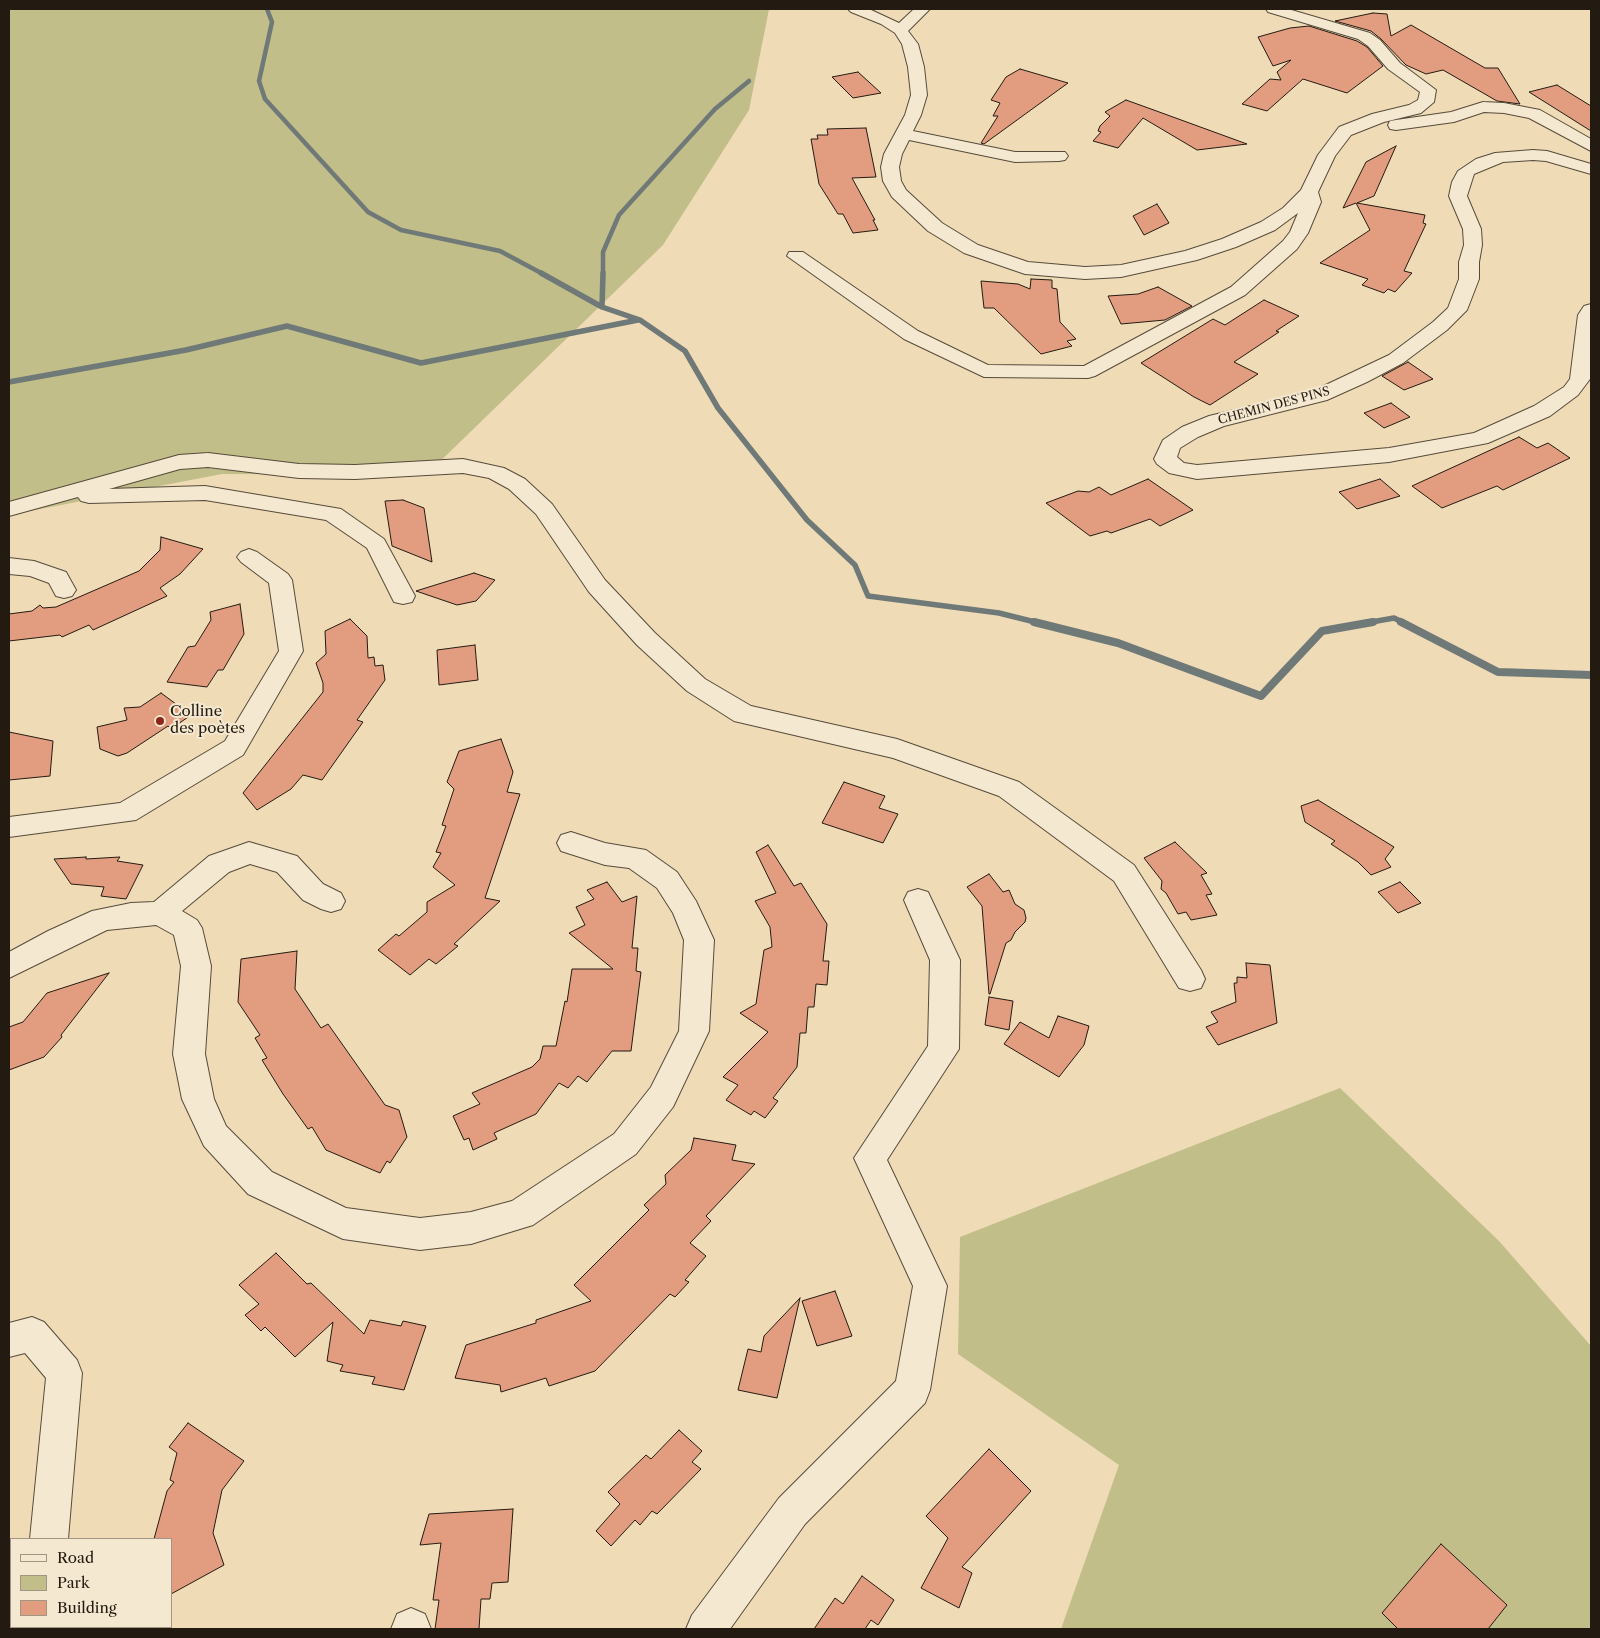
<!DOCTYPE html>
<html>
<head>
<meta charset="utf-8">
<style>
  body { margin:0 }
  #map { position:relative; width:1600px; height:1638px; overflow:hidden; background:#f0dbb7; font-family:"Libre Caslon Text",serif }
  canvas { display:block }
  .frame { position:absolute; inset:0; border:10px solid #231b12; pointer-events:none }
  .legend { position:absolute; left:10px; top:1538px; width:162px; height:90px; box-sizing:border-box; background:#f5e8d0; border:1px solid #a19684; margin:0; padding:6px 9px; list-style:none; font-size:15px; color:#231b12 }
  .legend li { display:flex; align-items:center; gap:10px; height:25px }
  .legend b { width:25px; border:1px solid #a19684 }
</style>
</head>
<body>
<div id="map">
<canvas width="1600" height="1638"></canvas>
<div class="frame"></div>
<ul class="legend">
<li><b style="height:6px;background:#f5e8d0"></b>Road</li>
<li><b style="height:14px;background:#c1be89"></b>Park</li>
<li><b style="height:14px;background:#e29c7f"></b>Building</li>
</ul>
</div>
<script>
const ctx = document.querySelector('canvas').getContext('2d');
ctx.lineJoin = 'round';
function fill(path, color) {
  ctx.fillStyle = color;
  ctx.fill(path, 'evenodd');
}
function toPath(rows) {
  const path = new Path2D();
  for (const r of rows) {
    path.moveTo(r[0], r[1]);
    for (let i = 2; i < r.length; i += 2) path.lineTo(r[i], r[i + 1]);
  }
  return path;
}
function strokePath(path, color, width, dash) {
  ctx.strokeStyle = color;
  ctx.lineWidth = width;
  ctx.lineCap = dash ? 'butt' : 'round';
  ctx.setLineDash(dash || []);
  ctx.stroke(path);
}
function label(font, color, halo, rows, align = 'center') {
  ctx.font = font + ' "Libre Caslon Text",serif';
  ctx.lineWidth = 4;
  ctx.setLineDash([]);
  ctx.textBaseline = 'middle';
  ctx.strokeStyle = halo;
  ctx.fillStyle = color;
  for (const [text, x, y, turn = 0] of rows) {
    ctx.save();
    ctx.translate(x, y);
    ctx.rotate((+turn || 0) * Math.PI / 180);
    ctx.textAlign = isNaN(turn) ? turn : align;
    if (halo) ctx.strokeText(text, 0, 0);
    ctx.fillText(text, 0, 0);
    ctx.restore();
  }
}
fill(toPath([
  [9,9,769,9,749,110,663,245,426,475,222,474,9,515],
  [1340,1088,1499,1241,1591,1346,1591,1629,1061,1629,1119,1465,958,1354,960,1237]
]), '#c1be89');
strokePath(toPath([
  [267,9,272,22,259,81,265,99,368,212,401,230,500,251,543,274],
  [603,274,603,252,619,215,715,109,749,81]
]), '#6f7977', 4.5);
strokePath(toPath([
  [541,273,602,307,640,320,685,351,718,408,807,520,855,565,868,596,999,613,1039,623],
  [602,307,603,273],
  [9,382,186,350,287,326,421,363,638,320],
  [1366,623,1394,618,1404,623]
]), '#6f7977', 5.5);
strokePath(toPath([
  [1034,622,1118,643,1261,696,1322,631,1373,622],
  [1401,622,1498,672,1591,675]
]), '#6f7977', 8);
const building = toPath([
  [1373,13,1387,14,1391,36,1411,25,1485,68,1498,68,1520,104,1497,101,1443,70,1426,74,1406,65,1381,39,1371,31,1335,21,1373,13],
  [1309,26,1357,41,1367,47,1383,66,1347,93,1303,79,1267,111,1242,104,1270,79,1281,80,1277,72,1291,60,1273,66,1258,37,1290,28,1309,26],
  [1020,69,1068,83,984,144,981,143,998,116,993,116,1000,103,991,100,1006,77,1020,69],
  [858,72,881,93,853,98,832,77,858,72],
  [1557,85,1591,106,1591,131,1529,92,1557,85],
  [1126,100,1151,109,1247,144,1197,150,1143,118,1118,148,1093,141,1101,132,1098,131,1100,126,1110,116,1105,112,1126,100],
  [866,128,876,177,852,178,875,220,873,220,878,230,853,233,843,214,838,214,819,184,811,139,818,139,817,135,828,135,827,129,866,128],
  [1396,146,1374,196,1357,203,1425,215,1423,223,1426,224,1404,271,1412,273,1395,292,1388,289,1384,293,1362,285,1368,279,1320,263,1370,230,1356,203,1343,208,1366,162,1396,146],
  [1157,204,1169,223,1144,235,1133,216,1157,204],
  [1031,279,1052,280,1052,288,1057,289,1060,322,1076,339,1067,341,1072,346,1041,354,994,308,984,308,981,281,1018,284,1030,289,1031,279],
  [1158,287,1192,306,1165,320,1121,324,1108,296,1138,294,1158,287],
  [1264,300,1299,316,1276,331,1279,332,1234,362,1258,374,1210,405,1194,397,1141,363,1213,319,1225,325,1264,300],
  [1408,362,1433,379,1404,390,1382,376,1408,362],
  [1391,403,1410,417,1384,428,1364,413,1391,403],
  [1519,437,1537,448,1548,443,1570,458,1503,490,1497,486,1442,508,1412,486,1519,437],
  [1148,479,1193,510,1160,526,1150,519,1111,533,1107,531,1090,536,1046,503,1078,491,1089,492,1099,487,1111,495,1148,479],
  [1380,479,1400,496,1357,509,1339,492,1380,479],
  [403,500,424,508,432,562,392,546,385,501,403,500],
  [161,537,203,549,180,574,160,588,167,596,93,630,89,625,62,637,60,635,9,641,9,614,32,611,40,605,43,608,56,607,139,571,160,550,161,537],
  [474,573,495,580,476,601,457,605,416,591,474,573],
  [240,604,244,634,223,670,218,670,207,687,167,682,188,647,195,646,211,620,210,612,240,604],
  [350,619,367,636,368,658,374,657,375,666,383,665,385,680,357,720,363,722,322,780,303,775,291,789,257,810,243,793,323,692,323,683,316,663,326,654,325,631,350,619],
  [475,645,478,680,439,685,437,650,475,645],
  [161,693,191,715,171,729,168,726,127,753,118,756,100,749,97,727,127,720,124,708,140,707,161,693],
  [9,732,53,741,50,776,9,780,9,732],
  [501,739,513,772,507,792,520,794,485,898,500,901,454,944,458,946,436,964,429,959,410,975,378,950,396,934,399,936,427,912,427,902,455,885,433,867,441,853,436,852,446,826,442,825,454,789,447,782,459,751,501,739],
  [844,782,885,796,879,808,898,814,883,843,822,823,844,782],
  [1318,800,1394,847,1385,859,1391,867,1371,875,1358,862,1331,844,1335,841,1305,822,1301,806,1318,800],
  [1175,842,1207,873,1201,875,1212,894,1206,895,1217,915,1191,920,1186,912,1178,914,1166,893,1161,889,1162,881,1144,858,1175,842],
  [768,845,794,886,801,883,827,924,823,961,829,961,827,985,816,984,814,1007,808,1007,806,1033,800,1033,797,1067,773,1098,778,1101,765,1118,754,1111,751,1115,726,1100,738,1085,723,1077,768,1032,740,1013,756,1004,764,950,772,947,770,927,755,901,776,893,756,852,768,845],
  [86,857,86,859,120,857,117,861,143,865,126,899,101,896,104,887,71,884,54,859,86,857],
  [989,874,1003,892,1009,890,1015,904,1024,910,1026,918,1025,922,1015,932,1011,940,1006,943,990,994,989,994,982,906,967,887,989,874],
  [607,882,622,902,637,896,632,948,638,948,636,971,641,972,631,1051,612,1051,587,1082,578,1076,568,1088,559,1083,536,1114,494,1133,497,1139,473,1150,469,1138,464,1140,453,1116,480,1104,472,1093,532,1067,540,1059,543,1046,556,1046,565,1001,567,1002,572,969,613,969,569,933,585,925,576,907,594,899,587,890,607,882],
  [1400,882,1421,903,1398,913,1378,892,1400,882],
  [297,951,295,989,321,1028,328,1024,385,1105,399,1110,407,1137,390,1163,387,1161,380,1173,326,1150,312,1127,308,1129,283,1094,262,1060,267,1058,255,1038,260,1035,238,1002,241,959,297,951],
  [1246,963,1270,965,1277,1023,1218,1045,1206,1027,1218,1022,1211,1012,1236,1002,1234,983,1237,983,1237,977,1247,978,1246,963],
  [109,973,61,1035,62,1037,44,1057,9,1070,9,1027,23,1022,47,993,109,973],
  [989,997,1013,1001,1009,1030,985,1025,989,997],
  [1058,1016,1089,1026,1084,1045,1059,1077,1004,1044,1020,1022,1049,1038,1058,1016],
  [694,1138,736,1145,732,1160,755,1164,706,1216,711,1221,690,1243,706,1256,685,1280,689,1282,675,1297,670,1294,595,1371,549,1386,546,1378,501,1392,500,1385,455,1378,466,1345,536,1323,536,1320,591,1301,574,1285,649,1210,644,1205,666,1184,665,1175,691,1150,694,1138],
  [276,1253,307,1284,311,1283,364,1334,370,1320,401,1326,403,1321,426,1326,404,1390,372,1384,375,1377,340,1371,343,1365,327,1361,333,1322,295,1357,265,1327,261,1331,245,1315,259,1304,239,1285,276,1253],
  [835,1291,852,1336,817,1346,802,1301,835,1291],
  [800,1298,777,1398,738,1390,748,1349,761,1352,764,1336,800,1298],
  [188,1423,244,1461,222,1490,213,1533,224,1565,171,1594,171,1539,154,1539,167,1491,174,1482,170,1480,177,1453,169,1447,188,1423],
  [679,1430,702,1451,692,1462,701,1469,657,1514,652,1511,640,1525,635,1520,611,1546,596,1531,620,1504,608,1492,646,1455,651,1459,679,1430],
  [989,1449,1031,1491,962,1567,972,1573,959,1608,921,1588,948,1538,926,1516,989,1449],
  [513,1509,508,1582,492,1583,490,1599,481,1599,479,1629,435,1629,439,1600,433,1600,441,1543,420,1545,429,1514,513,1509],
  [1441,1544,1507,1605,1488,1629,1398,1629,1382,1613,1441,1544],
  [862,1576,894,1600,878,1625,871,1620,865,1629,814,1629,835,1598,843,1604,862,1576]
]);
fill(building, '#e29c7f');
strokePath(building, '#231b12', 1);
const minor = toPath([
  [848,9,869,9,899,23,914,9,930,9,908,31,918,44,924,67,927,95,921,115,913,131,1015,152,1065,152,1068,156,1065,160,1059,161,1015,162,909,140,902,154,899,167,901,181,906,190,942,223,978,245,1028,262,1085,267,1121,265,1185,251,1222,239,1261,222,1283,208,1301,190,1318,155,1339,127,1372,114,1409,105,1418,100,1420,92,1388,69,1368,46,1358,39,1268,12,1266,9,1288,9,1370,33,1380,40,1400,63,1436,90,1434,102,1421,113,1384,122,1351,135,1335,156,1318,192,1321,202,1308,233,1297,249,1245,295,1095,376,1088,378,984,377,904,339,787,256,789,252,803,252,918,331,988,365,1084,366,1231,287,1283,241,1290,232,1298,213,1275,230,1236,247,1197,260,1121,277,1085,279,1025,274,964,253,928,231,892,197,883,181,881,167,884,154,905,115,911,95,908,67,902,44,895,33,881,24,851,12,848,9],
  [1483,102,1504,103,1540,110,1591,139,1591,151,1529,118,1504,113,1484,112,1454,122,1396,130,1390,129,1388,125,1390,121,1396,120,1451,112,1483,102],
  [1533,150,1547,151,1591,164,1591,174,1546,161,1533,160,1503,162,1474,174,1467,196,1481,229,1482,245,1479,262,1479,279,1467,310,1447,330,1403,363,1367,382,1327,400,1224,426,1198,437,1180,448,1177,457,1184,463,1197,465,1389,448,1474,433,1534,406,1564,387,1570,379,1578,315,1584,306,1591,304,1590,379,1578,395,1550,416,1488,443,1389,462,1197,479,1169,473,1157,464,1154,459,1163,440,1182,427,1209,416,1313,391,1389,355,1433,322,1448,308,1459,279,1459,262,1464,245,1463,229,1449,196,1452,182,1458,171,1476,159,1495,153,1533,150],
  [208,453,299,464,355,465,463,459,504,468,525,479,552,504,605,580,655,633,705,679,751,706,897,739,1019,782,1134,865,1201,970,1205,979,1201,988,1190,991,1179,988,1114,881,999,796,893,758,734,721,687,691,637,645,589,592,536,514,509,489,489,478,463,473,355,479,299,478,208,467,180,469,109,489,205,486,341,509,384,539,415,596,412,602,403,604,394,602,367,548,326,520,205,500,89,503,81,501,78,497,9,516,9,502,179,455,208,453],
  [249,549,257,552,288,574,292,580,303,651,243,755,136,820,9,837,9,817,120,803,225,741,279,651,269,583,241,562,237,557,241,552,249,549],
  [9,558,34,561,66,572,76,590,72,596,64,598,56,596,49,583,30,576,9,574,9,558],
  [571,832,605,843,646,850,677,872,696,901,714,940,709,1031,673,1107,636,1154,533,1225,471,1244,420,1250,343,1239,248,1194,204,1146,182,1099,173,1054,181,966,174,935,156,925,107,930,9,978,9,952,48,931,92,911,131,903,154,902,209,856,249,842,297,856,323,884,341,893,345,901,341,909,331,912,321,909,303,900,277,872,250,864,229,872,182,911,197,920,202,928,211,966,205,1054,214,1099,226,1126,272,1172,346,1208,420,1218,471,1212,512,1201,614,1134,651,1087,679,1031,684,940,673,913,657,888,629,868,605,865,561,851,557,843,561,835,571,832],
  [918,889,928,892,960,960,959,1049,887,1160,947,1286,930,1390,925,1403,805,1524,730,1629,686,1629,692,1615,779,1498,896,1381,913,1286,854,1158,928,1046,930,960,904,900,908,892,918,889],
  [32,1317,44,1322,77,1360,82,1373,68,1539,30,1539,46,1378,25,1353,9,1357,9,1323,32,1317],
  [411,1608,425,1614,431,1629,391,1629,397,1614,411,1608],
  [21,1627,61,1627,61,1629,21,1629,21,1627]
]);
strokePath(minor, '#564b3b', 2);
fill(minor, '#f5e8d0');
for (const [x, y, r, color] of [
  [160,721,5,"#8f2418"]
]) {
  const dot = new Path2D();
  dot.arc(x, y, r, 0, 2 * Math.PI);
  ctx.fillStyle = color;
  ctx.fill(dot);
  strokePath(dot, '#f5e8d0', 2);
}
label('12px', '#231b12', '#f5e8d0', [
  ["CHEMIN DES PINS",1274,406,-15]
]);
label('15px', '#231b12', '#f5e8d0', [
  ["Colline",170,712],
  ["des poètes",170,729]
], 'left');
</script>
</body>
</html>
